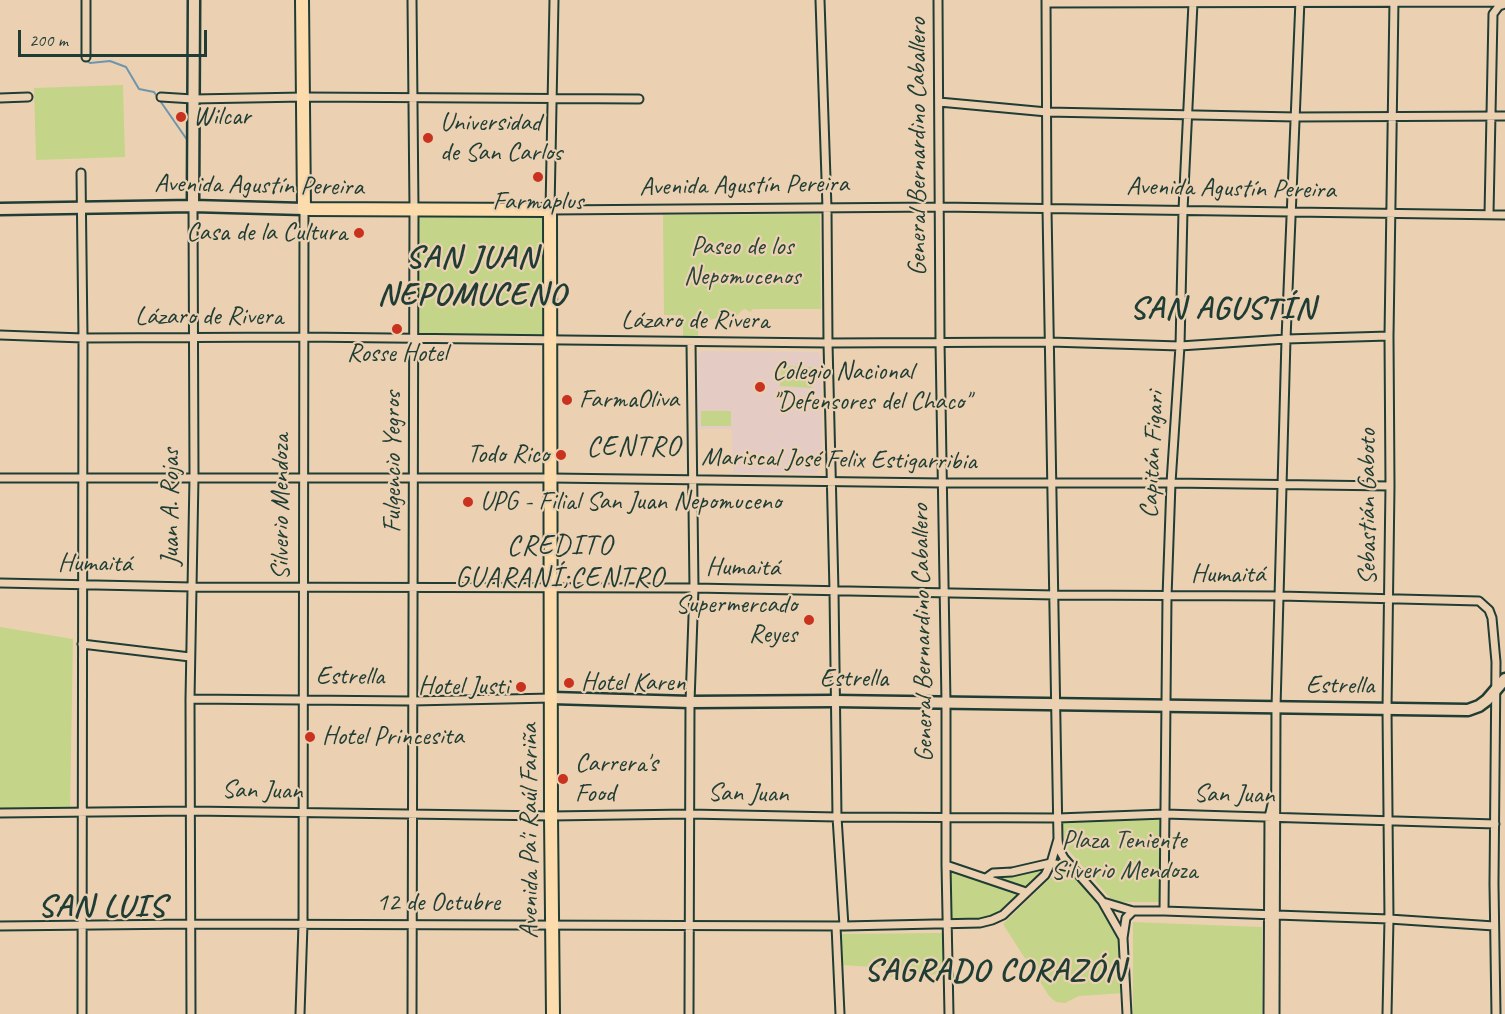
<!DOCTYPE html>
<html>
<head>
<meta charset="utf-8">
<style>
  body { margin:0 }
  #map { position:relative; width:1505px; height:1014px; overflow:hidden; background:#ebd1b2; font-family:Caveat,sans-serif }
  canvas { display:block }
  .scale { position:absolute; left:18px; top:30px; width:189px; height:27px; box-sizing:border-box; border:3px solid #1f3d34; border-top:0; padding-left:8px; font-size:18px; line-height:21px; white-space:nowrap; color:#1f3d34; -webkit-text-stroke:4px #ebd1b2; paint-order:stroke }
</style>
</head>
<body>
<div id="map">
<canvas width="1505" height="1014"></canvas>
<div class="scale">200 m</div>
</div>
<script>
const ctx = document.querySelector('canvas').getContext('2d');
ctx.lineJoin = 'round';
function fill(path, color) {
  ctx.fillStyle = color;
  ctx.fill(path, 'evenodd');
}
function toPath(rows) {
  const path = new Path2D();
  for (const r of rows) {
    path.moveTo(r[0], r[1]);
    for (let i = 2; i < r.length; i += 2) path.lineTo(r[i], r[i + 1]);
  }
  return path;
}
function strokePath(path, color, width, dash) {
  ctx.strokeStyle = color;
  ctx.lineWidth = width;
  ctx.lineCap = dash ? 'butt' : 'round';
  ctx.setLineDash(dash || []);
  ctx.stroke(path);
}
function label(font, color, halo, rows, align = 'center') {
  ctx.font = font + ' Caveat,sans-serif';
  ctx.lineWidth = 4.5;
  ctx.setLineDash([]);
  ctx.textBaseline = 'middle';
  ctx.strokeStyle = halo;
  ctx.fillStyle = color;
  for (const [text, x, y, turn = 0] of rows) {
    ctx.save();
    ctx.translate(x, y);
    ctx.rotate((+turn || 0) * Math.PI / 180);
    ctx.textAlign = isNaN(turn) ? turn : align;
    if (halo) ctx.strokeText(text, 0, 0);
    ctx.fillText(text, 0, 0);
    ctx.restore();
  }
}
fill(toPath([
  [702,351,818,352,821,357,822,467,815,473,733,473,732,429,698,429,698,355]
]), '#e4cbc3');
fill(toPath([
  [123,85,125,157,36,160,34,88],
  [415,211,549,211,549,340,415,337],
  [820,214,821,309,753,309,750,312,745,309,741,311,735,318,732,318,730,312,726,310,722,314,727,315,724,320,720,317,710,320,708,315,706,314,698,320,698,337,683,337,683,315,664,315,663,215],
  [781,366,813,367,812,388,780,386],
  [701,411,731,411,731,426,701,426],
  [0,627,73,639,70,811,0,809],
  [1066,817,1161,819,1162,821,1161,901,1157,902,1119,902,1110,898,1065,846,1062,821],
  [946,865,986,878,1045,865,1045,875,992,920,948,924],
  [1062,867,1074,867,1121,939,1124,993,1079,996,1065,1003,1056,1002,1049,996,1003,924],
  [1133,922,1262,927,1262,1014,1133,1014],
  [942,933,943,974,889,977,888,968,842,965,840,934]
]), '#c4d589');
strokePath(toPath([
  [80,55,90,63,110,61,126,67,139,89,154,92,190,144]
]), '#6d95ad', 2);
const street = toPath([
  [554,0,550,210,939,207,1505,215],
  [820,0,827,208,828,343,834,591,837,817,844,926],
  [938,0,940,341,946,703,946,865,949,1014],
  [1046,0,1047,209,1058,839,1059,849,1064,858,1102,901,1123,938],
  [1046,3,1505,2],
  [86,57,86,0],
  [161,97,193,99,304,97,639,99],
  [0,98,28,97],
  [939,102,1047,112,1296,117,1505,116],
  [81,173,83,338,82,1014],
  [1489,214,1493,14,1499,6,1505,4],
  [0,335,83,338,303,337,828,343,1050,342,1180,346,1286,339,1389,336],
  [0,478,552,478,942,483,1171,483,1390,486],
  [0,583,192,587,694,588,1055,595,1280,596,1479,601,1489,610,1492,618,1496,662,1494,884,1496,1014],
  [82,644,190,657],
  [190,699,412,701,552,698],
  [0,813,191,811,551,816,689,814,837,817,1058,818,1165,814,1495,824],
  [946,865,1026,892],
  [986,878,993,873,1012,872,1051,863,1073,868],
  [1103,902,1133,911,1164,911,1389,919,1494,926],
  [1164,911,1167,597,1171,483,1180,346,1183,210,1193,3],
  [0,926,191,924,844,926,980,923,992,920,1003,915,1045,875,1051,863,1058,839],
  [836,926,840,1014],
  [191,1014,190,699,194,477,193,206],
  [300,1014,303,924,304,209],
  [412,1014,414,209,412,0],
  [689,1014,690,702,694,588,691,342],
  [1127,1014,1123,938,1126,918,1133,911],
  [1268,1014,1269,817,1273,800],
  [1275,1014,1276,707,1286,339,1300,0],
  [1387,1014,1389,919,1387,709,1390,486,1389,336,1394,0]
]);
const secondary = toPath([
  [193,206,194,0],
  [0,209,193,206,304,209],
  [552,698,690,702,834,701,1468,710,1479,706,1487,700,1505,679]
]);
const highway = toPath([
  [302,0,304,209,550,210,551,816,553,1014]
]);
strokePath(street, '#1f3d34', 11);
strokePath(secondary, '#1f3d34', 15);
strokePath(highway, '#1f3d34', 16);
strokePath(street, '#ebd1b2', 7);
strokePath(secondary, '#ebd1b2', 10);
strokePath(highway, '#fcdcac', 12);
for (const [x, y, r, color] of [
  [181,117,6,"#c8321e"],
  [428,138,6,"#c8321e"],
  [538,177,6,"#c8321e"],
  [359,233,6,"#c8321e"],
  [397,329,6,"#c8321e"],
  [760,387,6,"#c8321e"],
  [567,400,6,"#c8321e"],
  [561,455,6,"#c8321e"],
  [468,502,6,"#c8321e"],
  [809,620,6,"#c8321e"],
  [569,683,6,"#c8321e"],
  [521,687,6,"#c8321e"],
  [310,737,6,"#c8321e"],
  [563,779,6,"#c8321e"]
]) {
  const dot = new Path2D();
  dot.arc(x, y, r, 0, 2 * Math.PI);
  ctx.fillStyle = color;
  ctx.fill(dot);
  strokePath(dot, '#ebd1b2', 2);
}
label('26px', '#1f3d34', '#ebd1b2', [
  ["Wilcar",193,117],
  ["Universidad",440,123],
  ["de San Carlos",440,153],
  ["Farmaplus",538,202,"center"],
  ["Casa de la Cultura",347,233,"right"],
  ["Rosse Hotel",397,354,"center"],
  ["Colegio Nacional",772,372],
  ["\"Defensores del Chaco\"",772,402],
  ["FarmaOliva",579,400],
  ["Todo Rico",549,455,"right"],
  ["UPG - Filial San Juan Nepomuceno",480,502],
  ["Supermercado",797,605,"right"],
  ["Reyes",797,635,"right"],
  ["Hotel Karen",581,683],
  ["Hotel Justi",509,687,"right"],
  ["Hotel Princesita",322,737],
  ["Carrera's",575,764],
  ["Food",575,794]
], 'left');
label('26px', '#1f3d34', '#ebd1b2', [
  ["General Bernardino Caballero",918,147,-90],
  ["Avenida Agustín Pereira",259,186,1],
  ["Avenida Agustín Pereira",744,186,-1],
  ["Avenida Agustín Pereira",1231,189,1],
  ["Lázaro de Rivera",209,317],
  ["Lázaro de Rivera",695,321],
  ["Capitán Figari",1153,455,-87],
  ["Mariscal José Felix Estigarribia",839,460,1],
  ["Fulgencio Yegros",393,462,-90],
  ["Juan A. Rojas",171,507,-90],
  ["Silverio Mendoza",281,507,-90],
  ["Sebastián Gaboto",1368,507,-90],
  ["Humaitá",95,564,1],
  ["Humaitá",743,568,1],
  ["Humaitá",1228,575],
  ["General Bernardino Caballero",923,633,-91],
  ["Estrella",350,677,1],
  ["Estrella",854,679],
  ["Estrella",1340,686,1],
  ["San Juan",262,791,1],
  ["San Juan",748,794,1],
  ["San Juan",1234,795,1],
  ["Avenida Pa'i Raúl Fariña",530,831,-90],
  ["12 de Octubre",438,903]
]);
label('26px', '#274538', '#ebd1b2', [
  ["Paseo de los",742,247],
  ["Nepomucenos",742,277],
  ["Plaza Teniente",1124,841],
  ["Silverio Mendoza",1124,871]
]);
ctx.letterSpacing = '1.5px';
label('28px', '#1f3d34', '#ebd1b2', [
  ["CENTRO",634,448],
  ["CREDITO",560,547],
  ["GUARANÍ;CENTRO",560,579]
]);
ctx.letterSpacing = '0px';
ctx.letterSpacing = '1.5px';
label('bold 32px', '#1f3d34', '#ebd1b2', [
  ["SAN JUAN",472,259],
  ["NEPOMUCENO",472,296],
  ["SAN AGUSTÍN",1223,310],
  ["SAN LUIS",102,908],
  ["SAGRADO CORAZÓN",995,972]
]);
ctx.letterSpacing = '0px';
</script>
</body>
</html>
